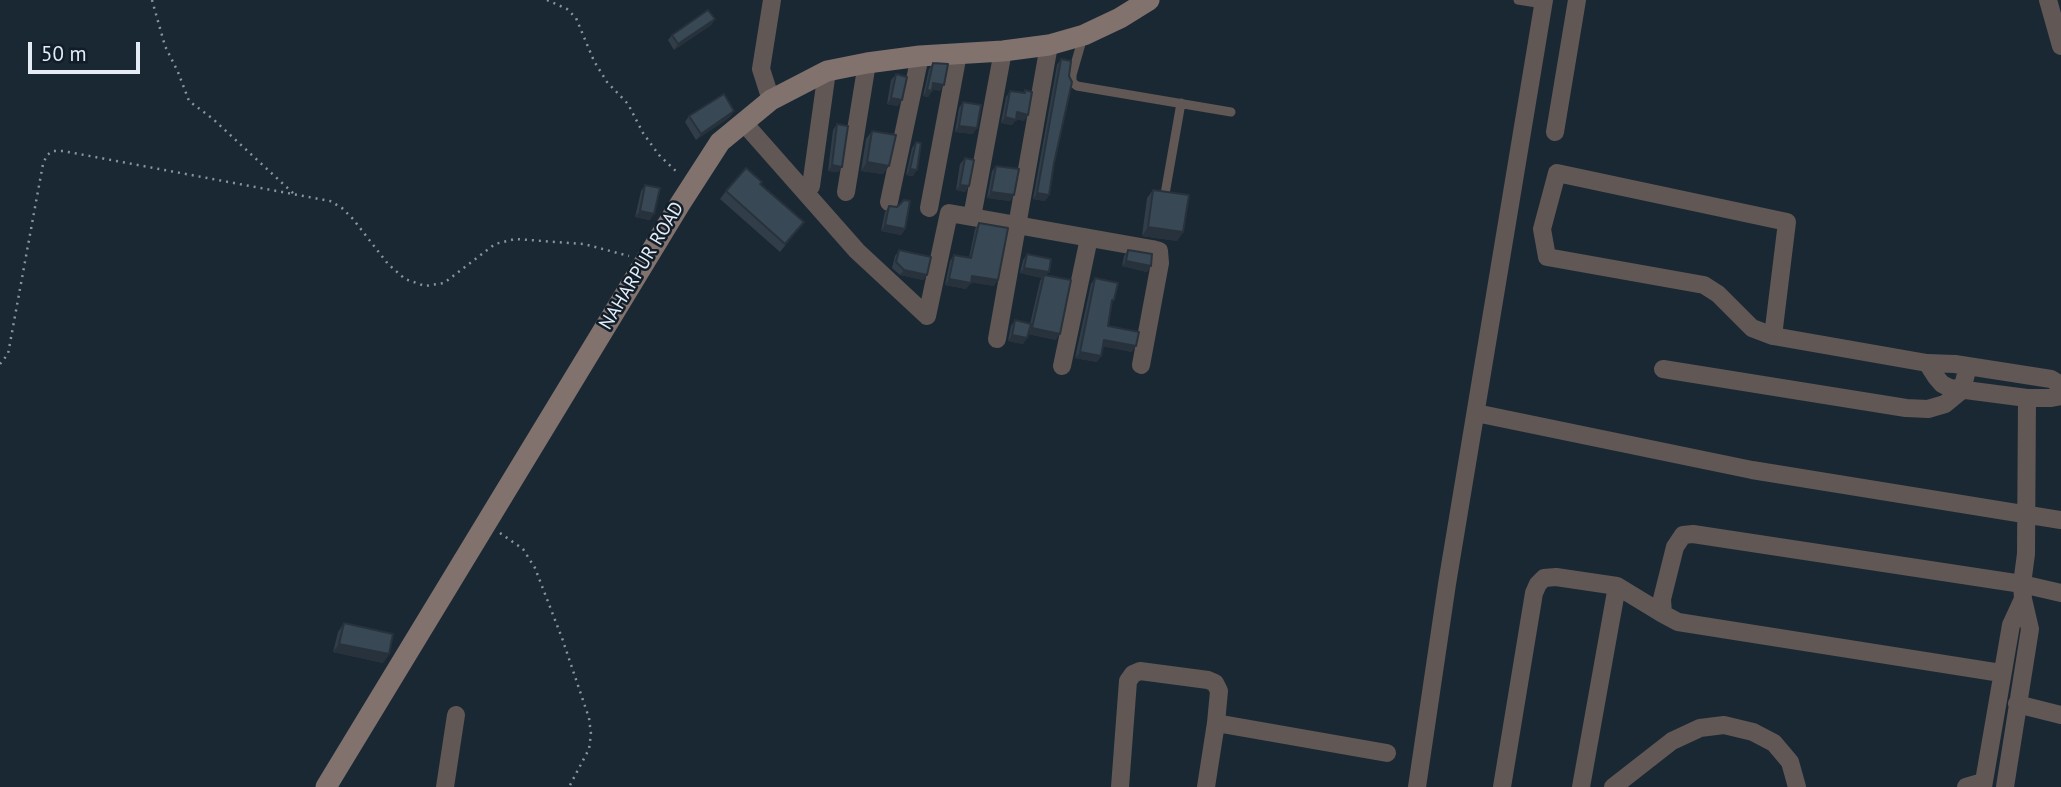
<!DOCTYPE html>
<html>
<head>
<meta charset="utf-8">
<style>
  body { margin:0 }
  #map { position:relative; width:2061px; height:787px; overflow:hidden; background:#1a2834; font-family:"PT Sans",sans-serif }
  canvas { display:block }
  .scale { position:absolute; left:28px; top:42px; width:112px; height:32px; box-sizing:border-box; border:4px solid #e4edf6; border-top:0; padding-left:9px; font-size:21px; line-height:24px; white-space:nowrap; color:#e4edf6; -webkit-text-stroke:5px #111e2a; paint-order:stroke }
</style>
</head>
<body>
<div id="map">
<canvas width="2061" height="787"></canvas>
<div class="scale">50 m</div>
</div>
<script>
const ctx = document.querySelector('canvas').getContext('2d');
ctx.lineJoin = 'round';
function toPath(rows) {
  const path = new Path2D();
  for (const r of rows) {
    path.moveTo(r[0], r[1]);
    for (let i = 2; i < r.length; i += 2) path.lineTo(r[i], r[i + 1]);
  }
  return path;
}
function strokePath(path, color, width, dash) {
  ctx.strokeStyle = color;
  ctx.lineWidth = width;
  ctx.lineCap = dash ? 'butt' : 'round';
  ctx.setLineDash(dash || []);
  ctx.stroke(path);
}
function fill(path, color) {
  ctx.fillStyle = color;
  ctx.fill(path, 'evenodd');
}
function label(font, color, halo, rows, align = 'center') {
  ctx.font = font + ' "PT Sans",sans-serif';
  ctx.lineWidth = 5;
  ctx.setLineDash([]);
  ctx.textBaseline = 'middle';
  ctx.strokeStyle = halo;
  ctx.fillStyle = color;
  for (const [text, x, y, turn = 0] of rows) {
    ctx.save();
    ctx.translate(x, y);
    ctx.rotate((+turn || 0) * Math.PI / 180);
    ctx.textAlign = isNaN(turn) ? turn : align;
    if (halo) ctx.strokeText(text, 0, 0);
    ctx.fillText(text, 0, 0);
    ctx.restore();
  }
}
strokePath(toPath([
  [152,0,165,46,178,72,189,101,213,119,294,194],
  [547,0,567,9,576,18,594,61,607,82,628,104,643,133,659,155,679,174],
  [0,364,8,354,43,164,47,155,53,151,63,151,330,201,342,208,353,219,388,264,405,279,425,286,444,283,495,244,515,239,584,244,629,256],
  [500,533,523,549,535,568,562,638,589,718,591,734,589,749,569,787]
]), '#88949e', 2.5, [2, 5]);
strokePath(toPath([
  [1518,0,1543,4],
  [1083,37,1072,75,1072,82,1077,86,1231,112],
  [1165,194,1181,103]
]), '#615754', 9);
strokePath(toPath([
  [2048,0,2061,46],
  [771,100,761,69,772,0],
  [744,123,857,251,927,316],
  [1555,132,1577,0],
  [811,186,827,71],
  [846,192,867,63],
  [889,202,920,56],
  [929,208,958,54],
  [972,217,1003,51],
  [927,316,949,213,1152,249,1159,251,1160,263,1141,365],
  [1773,336,1787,222,1557,173,1542,229,1547,257,1704,285,1718,294,1752,328,1773,336,1927,363,1955,364,2051,379,2061,385],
  [997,339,1049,45],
  [1927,363,1936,377,1942,384,1950,388,2027,398,2051,398,2061,396],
  [1062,366,1089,238],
  [1663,369,1906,408,1928,409,1945,404,1962,390,1968,366],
  [1476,413,1752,470,2061,520],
  [2001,673,1678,622,1663,614,1662,599,1675,547,1683,535,1693,534,2022,584,2061,593],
  [2017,704,2061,715],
  [1216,723,1387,753],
  [445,787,456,715],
  [1120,787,1128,681,1133,674,1140,671,1208,680,1215,683,1219,691,1216,723,1206,787],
  [1417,787,1447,584,1544,0],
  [1502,787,1534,593,1538,584,1544,578,1556,577,1617,586,1663,614],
  [1581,787,1617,586],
  [1613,787,1672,741,1700,728,1724,725,1753,732,1774,743,1790,762,1797,787],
  [1966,787,1983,782],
  [1983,787,2011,625,2023,599],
  [2005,787,2030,629,2023,599,2022,584,2026,554,2027,398]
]), '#615754', 18);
strokePath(toPath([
  [326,787,680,204,720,142,771,100,827,71,867,63,920,56,1003,51,1049,45,1084,35,1120,18,1149,0]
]), '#81726d', 21);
fill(toPath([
  [715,19,711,25,674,50,668,40,672,35],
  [1061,59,1054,163,1049,195,1045,201,1033,199,1057,65],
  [933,63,940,91,933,89,928,97,923,96,929,69],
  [896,74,898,106,887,104,891,80],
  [1025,90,1028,115,1024,121,1016,119,1012,125,1001,123,1006,97,1010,91,1023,93],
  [963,102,973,134,955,132,959,108],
  [689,116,730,117,696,140,685,122],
  [837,124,842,167,838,172,828,171,833,130],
  [872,131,889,166,883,174,861,171,866,139],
  [916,142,913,176,906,175,912,148],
  [965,158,969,186,965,192,956,190,960,164],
  [996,166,1014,195,1010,201,987,198,992,171],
  [760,184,804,222,780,252,720,199,726,191],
  [645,185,650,220,635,217,641,191],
  [1153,190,1183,232,1177,241,1142,236,1147,198],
  [889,206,905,229,901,235,881,231,885,212],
  [979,223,994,286,971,282,966,289,945,285,950,261,954,255,969,258,975,229],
  [899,250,927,275,923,280,900,275,892,268,895,256],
  [1128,250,1151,266,1147,272,1122,266,1124,256],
  [1027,254,1047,275,1056,340,1028,334,1023,344,1008,341,1011,326,1015,320,1030,324,1040,281,1042,278,1020,273,1023,260],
  [1095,278,1112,304,1108,326,1132,352,1103,346,1101,356,1097,362,1075,358,1091,284],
  [344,623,389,654,383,663,333,652,338,632]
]), '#313e49');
fill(toPath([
  [715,19,711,25,674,50,678,44],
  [933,83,944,85,940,91,929,89],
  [927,90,932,91,928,97,923,96],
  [891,98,902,100,898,106,887,104],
  [734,111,730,117,696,140,701,134],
  [1017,112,1028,115,1024,121,1013,118],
  [1005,117,1016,120,1012,125,1001,123],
  [959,126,977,128,973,134,955,132],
  [867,162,889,166,883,174,861,171],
  [832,165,842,167,838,172,828,171],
  [910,169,917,170,913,176,906,175],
  [960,185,969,186,965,192,956,190],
  [991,192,1014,195,1010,201,987,198],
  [1037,193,1049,195,1045,201,1033,199],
  [640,211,654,214,650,220,635,217],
  [885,225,905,229,901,235,881,231],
  [1148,227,1183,232,1177,241,1142,236],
  [1126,261,1151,266,1147,272,1122,266],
  [1024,268,1049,272,1044,278,1044,275,1042,278,1020,273],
  [904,270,927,275,923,280,900,275],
  [972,276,998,280,994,286,968,282],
  [949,279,971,283,966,289,945,285],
  [1032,328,1060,334,1056,340,1028,334],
  [1012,335,1027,338,1023,344,1008,341],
  [1104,340,1136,346,1132,352,1100,346],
  [1080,352,1101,356,1097,362,1075,358],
  [339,644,389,654,383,663,333,652]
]), '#28323c');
const building = toPath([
  [708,10,715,19,678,44,672,35,708,10],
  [1061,59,1071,61,1069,76,1072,82,1054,163,1049,195,1037,193,1061,59],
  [933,63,948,64,944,85,933,83,932,91,927,90,933,63],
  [896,74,907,77,902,100,891,98,896,74],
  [1025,90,1032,92,1028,115,1017,112,1016,120,1005,117,1010,91,1025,93,1025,90],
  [724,94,734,111,701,134,689,116,724,94],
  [963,102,981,105,977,128,959,126,963,102],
  [837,124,848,126,842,167,832,165,837,124],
  [872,131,896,135,889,166,867,162,872,131],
  [916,142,921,143,917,170,910,169,916,142],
  [965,158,974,160,969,186,960,185,965,158],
  [996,166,1019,169,1014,195,991,192,996,166],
  [746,168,762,182,760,184,804,222,785,244,726,191,746,168],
  [645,185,660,188,654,214,640,211,645,185],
  [1153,190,1189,195,1183,232,1148,227,1153,190],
  [904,200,910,201,905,229,885,225,889,206,897,207,904,200],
  [979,223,1008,228,998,280,972,276,971,283,949,279,954,255,971,258,979,223],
  [899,250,931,257,927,275,904,270,896,262,899,250],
  [1128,250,1152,254,1151,266,1126,261,1128,250],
  [1027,254,1051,259,1049,272,1024,268,1027,254],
  [1044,275,1071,280,1060,334,1032,328,1044,275],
  [1095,278,1118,283,1114,300,1112,300,1108,326,1139,332,1136,346,1104,340,1101,356,1080,352,1095,278],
  [1015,320,1031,324,1027,338,1012,335,1015,320],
  [344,623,393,634,389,654,339,644,344,623]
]);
fill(building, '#394855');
strokePath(building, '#28323c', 2);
label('19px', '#e4edf6', '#111e2a', [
  ["NAHARPUR ROAD",642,266,-59]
]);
</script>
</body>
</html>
